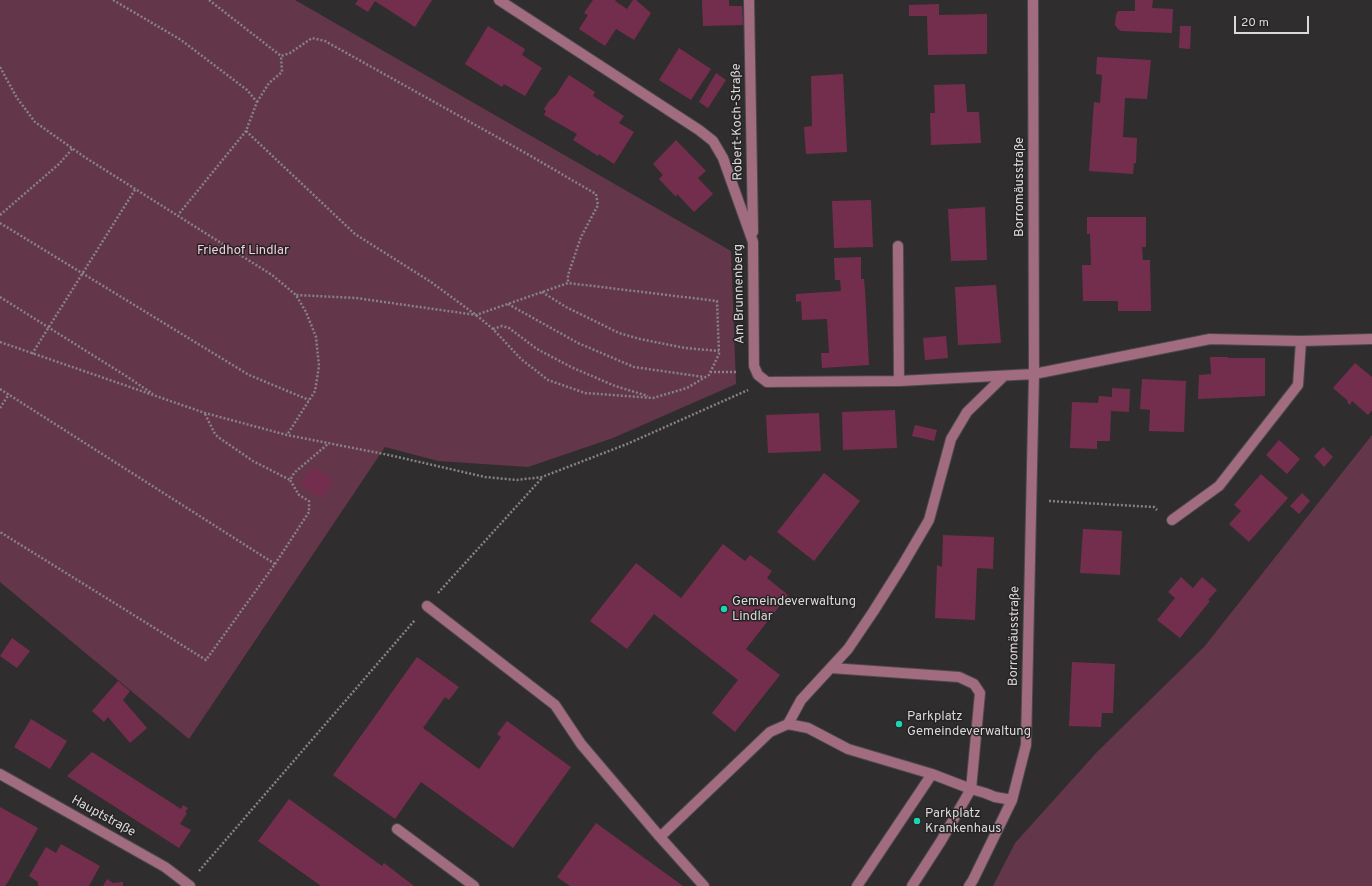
<!DOCTYPE html>
<html>
<head>
<meta charset="utf-8">
<style>
  body { margin:0 }
  #map { position:relative; width:1372px; height:886px; overflow:hidden; background:#302d2e; font-family:Overpass,sans-serif }
  canvas { display:block }
  .scale { position:absolute; left:1234px; top:16px; width:75px; height:18px; box-sizing:border-box; border:2px solid #dbd9da; border-top:0; padding-left:5px; font-size:12px; line-height:14px; white-space:nowrap; color:#dbd9da; -webkit-text-stroke:3px #262425; paint-order:stroke }
</style>
</head>
<body>
<div id="map">
<canvas width="1372" height="886"></canvas>
<div class="scale">20 m</div>
</div>
<script>
const ctx = document.querySelector('canvas').getContext('2d');
ctx.lineJoin = 'round';
function fill(path, color) {
  ctx.fillStyle = color;
  ctx.fill(path, 'evenodd');
}
function toPath(rows) {
  const path = new Path2D();
  for (const r of rows) {
    path.moveTo(r[0], r[1]);
    for (let i = 2; i < r.length; i += 2) path.lineTo(r[i], r[i + 1]);
  }
  return path;
}
function strokePath(path, color, width, dash) {
  ctx.strokeStyle = color;
  ctx.lineWidth = width;
  ctx.lineCap = dash ? 'butt' : 'round';
  ctx.setLineDash(dash || []);
  ctx.stroke(path);
}
function label(font, color, halo, rows, align = 'center') {
  ctx.font = font + ' Overpass,sans-serif';
  ctx.lineWidth = 3;
  ctx.setLineDash([]);
  ctx.textBaseline = 'middle';
  ctx.strokeStyle = halo;
  ctx.fillStyle = color;
  for (const [text, x, y, turn = 0] of rows) {
    ctx.save();
    ctx.translate(x, y);
    ctx.rotate((+turn || 0) * Math.PI / 180);
    ctx.textAlign = isNaN(turn) ? turn : align;
    if (halo) ctx.strokeText(text, 0, 0);
    ctx.fillText(text, 0, 0);
    ctx.restore();
  }
}
fill(toPath([
  [0,0,295,0,731,251,736,384,613,438,528,467,438,461,385,447,189,739,0,582],
  [1372,435,1372,886,993,886,1015,843,1097,752,1204,647]
]), '#643649');
fill(toPath([
  [358,0,432,0,415,27,375,1,368,12,355,4],
  [593,0,616,0,615,1,627,9,633,0,636,0,651,13,634,40,616,29,605,46,579,29,588,15,584,13],
  [702,0,729,0,729,6,742,6,743,25,703,26],
  [1135,0,1153,0,1152,8,1173,9,1172,33,1121,31,1118,29,1115,25,1116,15,1118,11,1135,11],
  [939,4,939,15,987,14,987,54,928,55,927,16,909,16,909,5],
  [488,26,525,49,522,55,542,68,525,96,504,84,502,87,465,64],
  [1180,26,1191,26,1190,49,1179,48],
  [679,48,711,69,691,100,659,80],
  [1097,57,1151,60,1147,99,1125,98,1123,137,1137,138,1136,163,1134,163,1133,174,1089,171,1094,102,1100,103,1102,75,1096,74],
  [716,73,726,80,708,108,699,102],
  [843,74,847,152,806,154,804,127,812,126,811,76],
  [569,75,595,92,593,96,624,116,619,123,634,132,614,164,599,154,598,156,573,140,577,134,544,115,546,111,544,109,549,101,556,95],
  [965,84,967,112,979,112,981,143,931,145,930,113,935,113,934,85],
  [676,140,706,171,698,178,713,194,694,212,677,194,676,197,659,179,663,175,653,164],
  [871,200,873,247,834,248,832,201],
  [985,207,987,260,951,261,948,209],
  [1087,217,1146,217,1146,247,1142,247,1143,260,1150,260,1151,311,1118,311,1118,301,1083,301,1082,265,1091,265,1090,234,1087,234],
  [861,257,861,279,864,279,865,290,869,365,822,368,821,353,829,353,827,319,802,320,801,301,796,302,796,294,841,291,840,280,835,280,834,258],
  [996,285,1001,343,958,345,955,287],
  [946,336,948,358,925,360,923,338],
  [1210,357,1228,357,1228,358,1265,358,1265,396,1198,399,1199,375,1211,374],
  [1355,363,1372,377,1372,410,1368,415,1352,401,1350,405,1347,402,1348,401,1333,388],
  [1142,379,1186,381,1184,432,1149,431,1150,410,1140,409],
  [1112,388,1130,389,1129,412,1111,411,1110,441,1097,441,1097,449,1070,448,1072,402,1098,403,1099,396,1112,397],
  [895,410,897,448,843,450,842,412],
  [819,413,821,451,768,453,766,415],
  [915,425,937,430,934,441,912,436],
  [1279,440,1300,459,1287,474,1266,455],
  [1323,447,1333,457,1324,467,1314,456],
  [313,466,334,480,322,499,300,485],
  [824,473,860,501,814,561,777,532],
  [1261,474,1288,498,1249,542,1229,524,1241,511,1234,505],
  [1302,493,1310,501,1299,514,1290,506],
  [1083,529,1122,531,1120,575,1080,573],
  [943,535,994,537,993,569,977,568,975,620,935,618,937,565,942,567],
  [723,544,745,561,750,555,772,571,767,578,788,595,746,649,780,675,735,732,712,713,738,680,654,614,627,649,590,621,636,563,681,598],
  [1181,577,1193,588,1202,577,1217,590,1208,600,1210,601,1180,638,1157,620,1175,598,1168,592],
  [12,638,30,651,17,668,0,656],
  [417,657,459,687,449,700,445,697,423,728,479,769,501,737,497,734,507,721,571,767,513,848,421,782,395,819,333,775],
  [1072,662,1115,664,1113,713,1102,713,1101,727,1069,726],
  [118,681,130,691,123,700,147,728,130,743,108,717,104,722,92,711],
  [31,719,67,741,50,769,14,747],
  [92,752,181,809,183,805,188,808,185,812,187,813,180,824,191,830,179,848,67,776],
  [289,799,382,866,384,863,414,886,321,886,258,841],
  [0,807,38,828,8,882,5,886,0,886],
  [596,823,683,886,570,886,557,877],
  [61,844,100,866,89,886,38,886,38,882,29,876,46,847,56,853],
  [107,879,113,883,123,882,123,886,103,886]
]), '#742e4d');
const minor = toPath([
  [499,0,699,130,713,141,723,158,753,242,754,366,758,375,767,382,899,381,1034,374,1210,339,1301,341,1372,339],
  [749,0,753,232],
  [898,246,899,381],
  [1172,520,1219,486,1298,385,1301,341],
  [427,606,555,705,581,744,660,837,704,886],
  [831,668,959,677,974,684,980,693,971,789,941,841,912,886],
  [788,724,801,700,848,649,873,612,902,566,929,520,951,439,967,412,1004,376],
  [0,774,165,867,190,886],
  [397,829,474,886],
  [660,837,770,732,788,724,808,728,848,749,932,774,971,789,985,793,995,797,1012,800],
  [857,886,932,774],
  [969,886,973,880,1012,800,1026,745,1034,374,1033,0]
]);
strokePath(minor, '#4b494a', 12);
strokePath(toPath([
  [113,0,181,40,247,90,257,102,246,131,178,215],
  [209,0,281,56,290,53,312,38,325,41,522,151,596,194,598,205,581,237,568,275,568,283],
  [0,67,17,98,35,122,86,158,272,275,296,295,306,312,316,337,319,366,315,391,287,435],
  [257,102,269,83,282,72,281,56],
  [246,131,355,234,431,282,476,315,493,329,521,359,548,380,585,393,653,398,687,388,709,375,719,354,717,301,568,283,476,315,356,298,296,295],
  [0,215,59,164,73,148],
  [0,223,249,375,309,400],
  [542,292,566,307,619,333,640,339,685,348,719,351],
  [0,297,126,376,153,394],
  [508,304,578,343,634,367,704,377],
  [493,329,502,326,509,328,537,349,571,367,615,386,648,396],
  [0,342,205,413,287,435,389,455,485,477,517,480,542,477,627,444,748,390],
  [32,354,136,188],
  [710,372,738,372],
  [0,389,275,564,206,660,0,532],
  [0,408,9,394],
  [205,414,215,434,218,437,253,461,290,480],
  [1049,501,1154,507,1157,510],
  [275,564,309,512,309,501,299,495,290,480,294,473,329,443],
  [438,593,542,478],
  [199,871,415,620]
]), '#868384', 2.5, [2, 2]);
strokePath(minor, '#a16b80', 10);
for (const [x, y, r, color] of [
  [724,609,4,"#1cd5b1"],
  [899,724,4,"#1cd5b1"],
  [917,821,4,"#1cd5b1"]
]) {
  const dot = new Path2D();
  dot.arc(x, y, r, 0, 2 * Math.PI);
  ctx.fillStyle = color;
  ctx.fill(dot);
  strokePath(dot, '#262425', 1.5);
}
label('13px', '#dbd9da', '#262425', [
  ["Robert-Koch-Straße",738,122,-91],
  ["Borromäusstraße",1020,187,-90],
  ["Am Brunnenberg",740,294,-91],
  ["Borromäusstraße",1015,636,-89],
  ["Hauptstraße",103,817,29]
]);
label('13px', '#f8ccdc', '#262425', [
  ["Friedhof Lindlar",243,251]
]);
label('13px', '#dbd9da', '#262425', [
  ["Gemeindeverwaltung",732,602],
  ["Lindlar",732,617],
  ["Parkplatz",907,717],
  ["Gemeindeverwaltung",907,732],
  ["Parkplatz",925,814],
  ["Krankenhaus",925,829]
], 'left');
</script>
</body>
</html>
